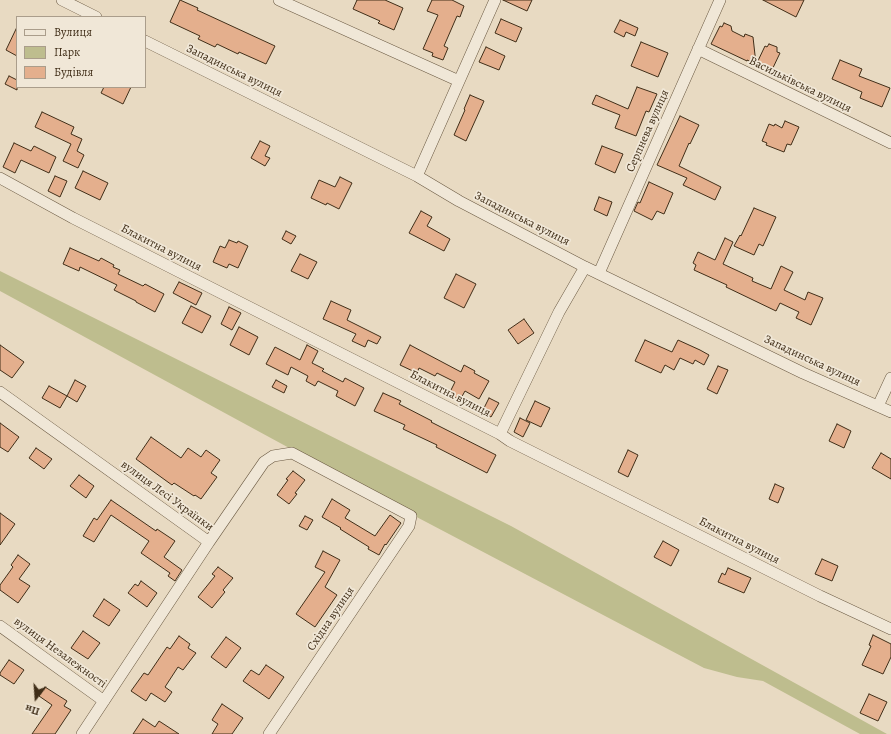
<!DOCTYPE html>
<html>
<head>
<meta charset="utf-8">
<style>
  body { margin:0 }
  #map { position:relative; width:891px; height:734px; overflow:hidden; background:#e8dac2; font-family:Alegreya,serif }
  canvas { display:block }
  .legend { position:absolute; left:16px; top:16px; width:130px; height:72px; box-sizing:border-box; background:#f0e7d7; border:1px solid #aa9d8b; margin:0; padding:5px 7px; list-style:none; font-size:12px; color:#402e18 }
  .legend li { display:flex; align-items:center; gap:8px; height:20px }
  .legend b { width:20px; border:1px solid #aa9d8b }
  .north { position:absolute; left:16px; top:678px; width:40px; height:40px; -webkit-text-stroke:3px #f0e7d7; paint-order:stroke; rotate:197deg; font-size:11px; font-weight:700; line-height:16px; text-align:center; color:#402e18 }
  .north::after { content:''; display:block; margin:auto; width:14px; height:18px; background:#402e18; clip-path:polygon(50% 0,100% 100%,50% 72%,0 100%) }
</style>
</head>
<body>
<div id="map">
<canvas width="891" height="734"></canvas>
<ul class="legend">
<li><b style="height:5px;background:#f0e7d7"></b>Вулиця</li>
<li><b style="height:11px;background:#bebd8e"></b>Парк</li>
<li><b style="height:11px;background:#e4af8d"></b>Будівля</li>
</ul>
<div class="north">Пн</div>
</div>
<script>
const ctx = document.querySelector('canvas').getContext('2d');
ctx.lineJoin = 'round';
function fill(path, color) {
  ctx.fillStyle = color;
  ctx.fill(path, 'evenodd');
}
function toPath(rows) {
  const path = new Path2D();
  for (const r of rows) {
    path.moveTo(r[0], r[1]);
    for (let i = 2; i < r.length; i += 2) path.lineTo(r[i], r[i + 1]);
  }
  return path;
}
function strokePath(path, color, width, dash) {
  ctx.strokeStyle = color;
  ctx.lineWidth = width;
  ctx.lineCap = dash ? 'butt' : 'round';
  ctx.setLineDash(dash || []);
  ctx.stroke(path);
}
function label(font, color, halo, rows, align = 'center') {
  ctx.font = font + ' Alegreya,serif';
  ctx.lineWidth = 3.5;
  ctx.setLineDash([]);
  ctx.textBaseline = 'middle';
  ctx.strokeStyle = halo;
  ctx.fillStyle = color;
  for (const [text, x, y, turn = 0] of rows) {
    ctx.save();
    ctx.translate(x, y);
    ctx.rotate((+turn || 0) * Math.PI / 180);
    ctx.textAlign = isNaN(turn) ? turn : align;
    if (halo) ctx.strokeText(text, 0, 0);
    ctx.fillText(text, 0, 0);
    ctx.restore();
  }
}
fill(toPath([
  [0,271,511,526,887,734,860,734,763,681,737,677,704,668,409,513,0,291]
]), '#bebd8e');
const building = toPath([
  [180,0,198,8,197,10,275,46,266,64,239,52,238,54,217,44,215,47,198,39,200,36,170,22,180,0],
  [357,0,385,0,403,8,394,30,378,23,380,21,353,9,357,0],
  [432,0,452,0,464,6,460,17,457,16,444,46,448,48,443,60,432,56,433,53,423,49,438,15,427,11,432,0],
  [503,0,532,0,527,11,503,0],
  [763,0,804,0,796,17,763,0],
  [501,19,522,28,516,42,495,33,501,19],
  [620,20,638,28,635,36,626,32,624,37,614,32,620,20],
  [724,23,731,26,732,31,744,37,745,34,753,37,756,64,747,60,747,61,711,44,720,26,722,27,724,23],
  [17,27,17,56,6,50,17,27],
  [641,42,668,53,658,77,631,66,641,42],
  [769,44,777,47,777,52,780,53,771,72,756,65,765,46,767,47,769,44],
  [486,47,505,56,499,70,479,62,486,47],
  [840,60,862,69,859,76,890,88,882,107,860,98,862,92,832,79,840,60],
  [9,76,17,80,17,90,5,84,9,76],
  [104,87,131,87,123,104,101,93,104,87],
  [637,87,657,94,649,112,646,111,636,136,615,128,620,115,592,104,596,95,628,109,637,87],
  [470,95,484,101,466,141,454,135,465,110,464,109,470,95],
  [42,112,74,127,71,134,82,139,77,151,84,155,78,168,63,161,71,144,35,127,42,112],
  [680,116,699,125,690,144,689,143,679,166,721,187,715,200,683,185,687,178,657,165,680,116],
  [785,121,799,127,791,145,787,144,784,152,766,145,767,143,762,141,769,124,774,126,775,124,782,128,785,121],
  [260,141,270,146,265,156,270,158,265,166,251,158,260,141],
  [14,143,31,151,34,146,56,157,49,173,21,160,15,173,3,167,14,143],
  [602,146,623,154,615,173,595,164,602,146],
  [83,171,108,183,100,200,75,188,83,171],
  [55,176,67,181,60,197,48,191,55,176],
  [340,177,352,183,339,209,327,203,326,205,311,198,319,180,335,187,340,177],
  [649,182,673,193,664,214,657,211,652,220,634,211,638,202,640,203,649,182],
  [599,197,612,202,607,216,594,210,599,197],
  [754,208,776,217,763,246,759,244,754,255,734,246,740,235,741,236,754,208],
  [421,211,432,217,427,226,450,239,444,251,409,233,421,211],
  [286,231,296,236,291,244,282,239,286,231],
  [725,238,733,242,723,264,753,278,752,281,771,289,781,266,793,272,784,290,805,300,808,292,823,298,811,325,796,318,799,312,780,303,776,311,726,287,727,285,694,270,696,265,693,263,698,252,715,260,725,238],
  [229,240,237,243,238,241,248,246,238,268,229,264,227,268,213,262,220,246,225,248,229,240],
  [70,248,99,261,101,258,114,265,113,267,120,270,118,274,143,286,145,284,164,294,155,312,136,302,136,301,114,290,117,285,80,267,79,271,63,264,70,248],
  [300,254,317,262,308,279,291,271,300,254],
  [456,274,476,284,464,308,444,298,456,274],
  [179,282,202,293,196,305,173,293,179,282],
  [331,301,351,310,347,320,381,337,377,344,368,340,365,347,352,341,356,334,323,319,331,301],
  [191,306,211,316,202,333,182,323,191,306],
  [229,307,241,313,232,330,221,324,229,307],
  [524,319,534,333,518,344,508,330,524,319],
  [239,327,258,337,249,355,230,345,239,327],
  [645,340,672,352,678,340,700,350,709,355,704,365,695,360,693,364,680,358,674,370,665,365,661,373,635,361,645,340],
  [0,345,24,362,12,378,0,370,0,345],
  [307,345,318,351,312,363,324,369,322,371,343,382,345,378,364,388,355,406,336,396,338,391,318,381,315,386,306,381,308,376,291,367,288,375,266,364,275,347,300,360,307,345],
  [410,345,461,372,464,365,475,371,474,373,489,381,479,399,465,391,460,400,449,394,455,382,437,373,435,376,419,368,417,373,400,365,410,345],
  [718,366,728,370,717,394,707,389,718,366],
  [75,380,86,386,77,402,67,396,75,380],
  [276,380,287,386,284,393,272,387,276,380],
  [49,386,67,396,60,408,42,398,49,386],
  [383,393,401,401,399,404,432,421,431,422,496,455,487,473,436,447,437,445,403,429,405,425,374,411,383,393],
  [489,398,499,403,491,417,482,412,489,398],
  [535,401,550,408,541,427,526,420,535,401],
  [520,418,530,423,523,437,514,432,520,418],
  [0,423,19,437,8,452,0,447,0,423],
  [837,424,851,431,844,448,829,441,837,424],
  [151,437,181,458,188,448,201,457,206,450,220,460,211,473,217,477,201,499,195,495,194,496,174,483,172,485,136,459,151,437],
  [36,448,52,459,44,469,29,458,36,448],
  [628,450,638,455,628,477,618,472,628,450],
  [881,453,891,459,891,479,872,468,881,453],
  [293,471,305,480,295,493,297,494,289,504,277,495,288,480,286,479,293,471],
  [79,475,94,486,86,498,70,486,79,475],
  [775,484,784,488,778,503,769,499,775,484],
  [332,499,350,510,345,518,375,536,390,515,401,523,386,545,385,544,379,555,368,549,369,547,340,529,341,528,322,517,332,499],
  [111,500,156,531,157,529,175,541,164,557,182,570,175,581,168,576,170,573,141,553,149,541,111,515,94,542,83,536,94,518,97,520,111,500],
  [0,513,15,524,0,545,0,513],
  [305,516,313,520,307,530,299,526,305,516],
  [663,541,679,550,671,566,654,557,663,541],
  [323,551,340,560,325,587,337,595,315,627,296,614,325,572,315,567,323,551],
  [18,555,30,564,19,579,30,586,18,603,0,590,0,585,13,567,11,565,18,555],
  [822,559,838,566,832,581,815,574,822,559],
  [218,567,233,578,223,590,225,592,212,608,198,597,215,576,212,574,218,567],
  [728,568,751,578,744,593,718,582,722,573,725,575,728,568],
  [141,581,157,593,147,607,128,593,135,584,138,586,141,581],
  [104,599,120,610,109,626,93,616,104,599],
  [83,631,100,643,88,659,71,648,83,631],
  [873,635,891,644,891,657,883,674,862,665,871,646,869,645,873,635],
  [179,636,190,644,188,648,196,653,183,670,178,667,165,687,172,692,165,702,151,693,146,701,131,691,144,673,148,675,167,647,170,649,179,636],
  [226,637,241,648,226,668,211,657,226,637],
  [9,660,24,670,14,684,0,675,0,673,9,660],
  [266,665,284,677,269,699,243,681,251,670,259,675,266,665],
  [45,687,67,701,64,706,71,710,55,734,32,734,52,705,39,696,45,687],
  [869,694,887,702,878,721,860,713,869,694],
  [222,704,243,718,232,734,212,734,218,724,212,720,222,704],
  [143,719,155,727,159,721,179,734,133,734,143,719]
]);
fill(building, '#e4af8d');
strokePath(building, '#402e18', 1);
const minor = toPath([
  [62,0,96,17],
  [279,0,459,81],
  [145,41,417,176,459,201,585,267,803,373,891,412],
  [698,49,891,143],
  [417,176,495,0],
  [0,178,73,218,500,434,510,441,820,596,891,629],
  [599,273,720,0],
  [0,392,209,542,82,734],
  [878,406,891,378],
  [500,434,559,312,585,267],
  [209,542,264,462,273,456,292,453,411,516,409,526,269,734],
  [0,626,104,701]
]);
strokePath(minor, '#6a5942', 12);
strokePath(minor, '#f0e7d7', 11);
label('12px', '#402e18', '#f0e7d7', [
  ["Западинська вулиця",234,71,26],
  ["Васильківська вулиця",800,85,26],
  ["Серпнева вулиця",648,131,-66],
  ["Западинська вулиця",522,219,27],
  ["Блакитна вулиця",161,248,27],
  ["Западинська вулиця",812,361,25],
  ["Блакитна вулиця",450,394,27],
  ["вулиця Лесі Українки",167,496,36],
  ["Блакитна вулиця",739,541,27],
  ["Східна вулиця",331,619,-56],
  ["вулиця Незалежності",60,653,36]
]);
</script>
</body>
</html>
